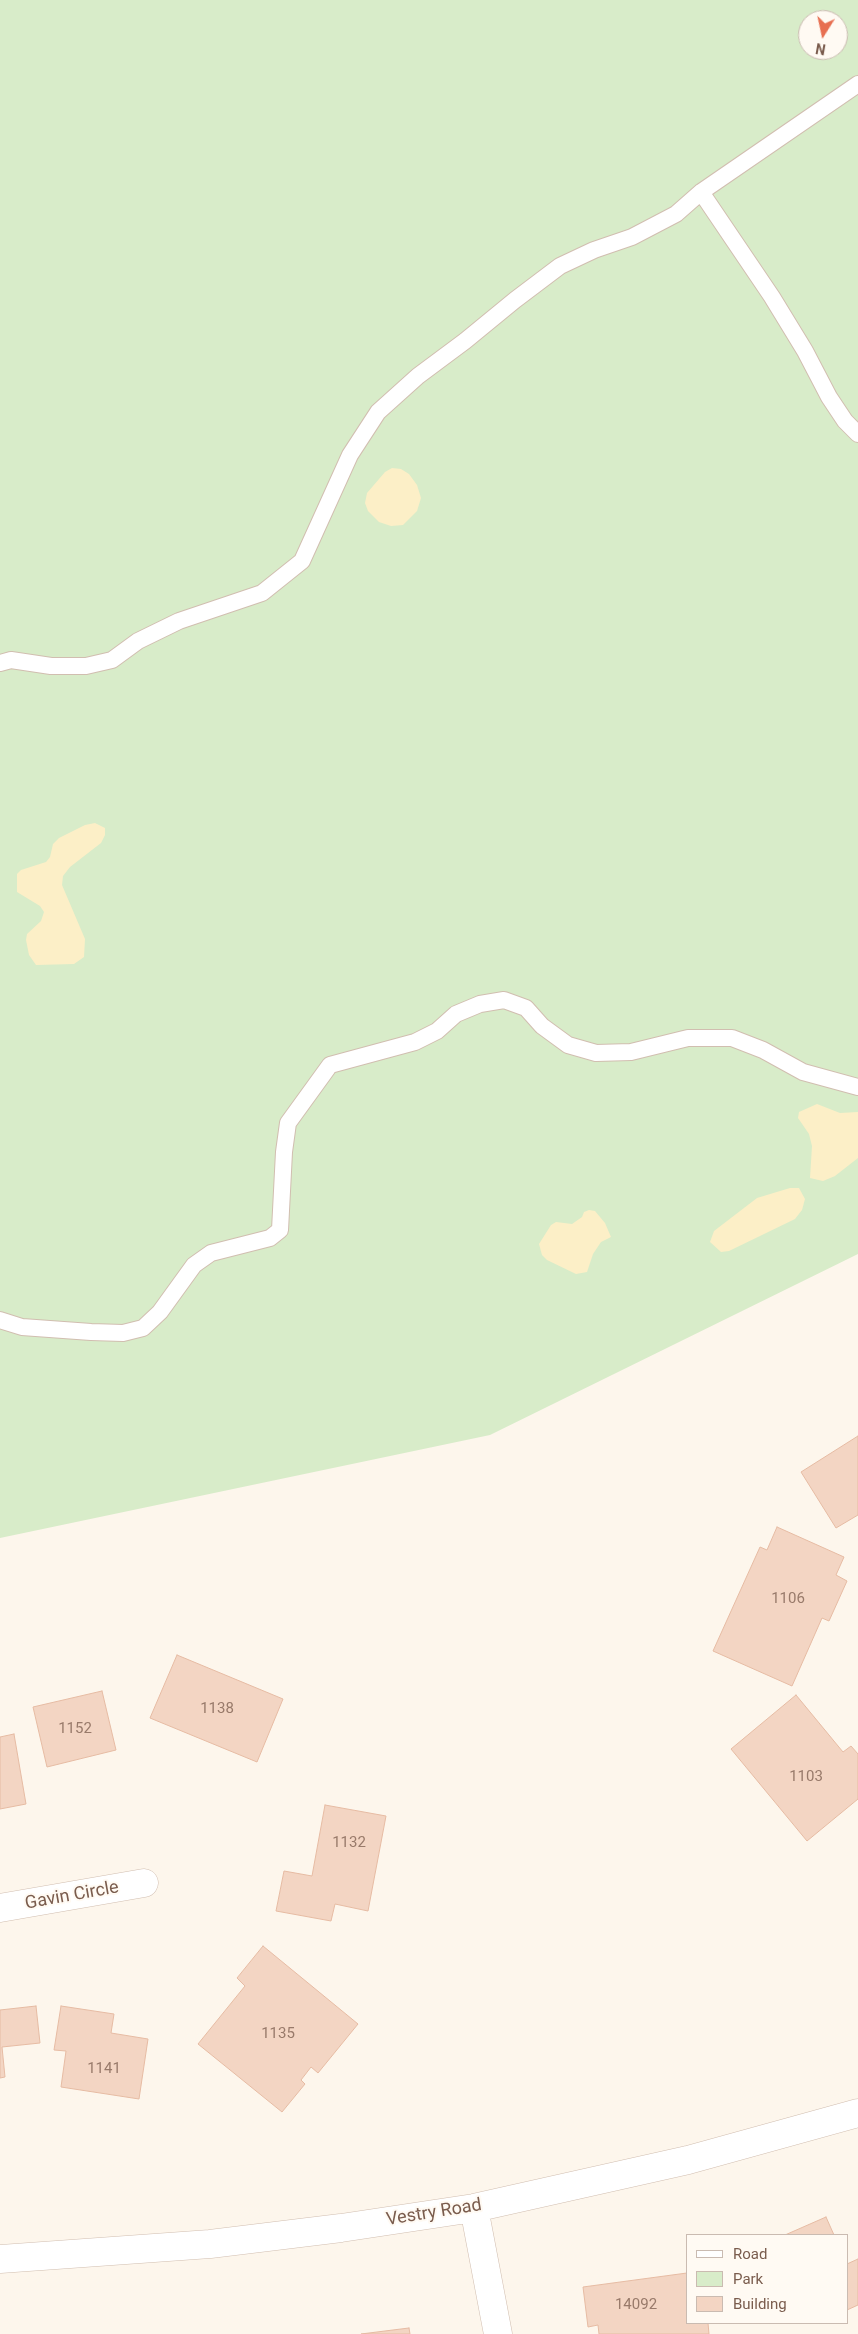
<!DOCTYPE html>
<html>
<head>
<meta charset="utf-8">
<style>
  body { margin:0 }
  #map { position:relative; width:858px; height:2334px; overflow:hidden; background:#fdf6ec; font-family:Roboto,sans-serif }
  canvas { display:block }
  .legend { position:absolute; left:686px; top:2234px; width:162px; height:90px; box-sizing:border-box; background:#fffaf3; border:1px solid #cabbb1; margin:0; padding:6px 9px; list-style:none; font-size:15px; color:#7a5c4d }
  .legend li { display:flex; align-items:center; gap:10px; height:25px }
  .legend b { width:25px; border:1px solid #cabbb1 }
  .north { position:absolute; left:798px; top:10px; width:50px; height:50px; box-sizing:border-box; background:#fffaf3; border:1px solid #cabbb1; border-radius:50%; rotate:190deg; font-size:14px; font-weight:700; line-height:20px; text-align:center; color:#7a5c4d }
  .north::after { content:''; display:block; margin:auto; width:18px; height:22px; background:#e76f51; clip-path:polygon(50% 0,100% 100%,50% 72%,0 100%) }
</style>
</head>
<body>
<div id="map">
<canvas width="858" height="2334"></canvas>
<ul class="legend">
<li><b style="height:6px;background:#fff"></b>Road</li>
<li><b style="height:14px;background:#d8ecc9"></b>Park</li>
<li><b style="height:14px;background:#f3d5c3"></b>Building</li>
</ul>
<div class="north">N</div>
</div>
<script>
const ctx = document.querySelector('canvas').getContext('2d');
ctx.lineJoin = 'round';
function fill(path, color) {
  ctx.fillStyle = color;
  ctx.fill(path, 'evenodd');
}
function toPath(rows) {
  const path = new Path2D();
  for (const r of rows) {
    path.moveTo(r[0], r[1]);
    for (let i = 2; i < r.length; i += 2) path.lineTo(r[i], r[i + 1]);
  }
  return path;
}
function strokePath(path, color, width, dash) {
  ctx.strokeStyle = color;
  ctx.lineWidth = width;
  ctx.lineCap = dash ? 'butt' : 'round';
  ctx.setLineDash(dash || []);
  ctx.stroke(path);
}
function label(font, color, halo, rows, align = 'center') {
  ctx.font = font + ' Roboto,sans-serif';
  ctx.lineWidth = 4;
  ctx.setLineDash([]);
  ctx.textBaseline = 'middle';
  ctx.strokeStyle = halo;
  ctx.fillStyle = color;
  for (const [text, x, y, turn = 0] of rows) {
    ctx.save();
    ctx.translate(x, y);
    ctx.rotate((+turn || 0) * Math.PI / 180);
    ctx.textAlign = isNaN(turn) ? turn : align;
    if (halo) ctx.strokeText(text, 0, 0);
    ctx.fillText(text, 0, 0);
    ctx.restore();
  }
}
fill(toPath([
  [0,0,858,0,858,1254,490,1435,0,1538],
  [808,20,838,20,838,50,808,50]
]), '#d8ecc9');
fill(toPath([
  [392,468,401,469,409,474,417,485,421,498,417,511,403,525,391,526,379,522,368,511,365,503,367,493,385,472],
  [95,823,105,828,105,835,101,843,70,867,63,876,62,885,85,939,84,957,74,964,36,965,29,955,26,940,27,934,41,921,44,912,40,906,17,892,17,874,21,870,46,862,50,857,53,844,59,838,85,825],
  [817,1104,840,1113,858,1112,858,1158,835,1176,823,1181,810,1178,812,1146,809,1134,798,1118,799,1112],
  [790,1188,799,1188,805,1199,802,1210,795,1219,729,1251,721,1252,710,1242,714,1231,757,1198],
  [589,1210,595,1211,605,1223,611,1237,601,1242,593,1254,587,1272,576,1274,547,1260,542,1255,539,1244,551,1225,556,1222,572,1224,582,1217,584,1212]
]), '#fcefc7');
const building = toPath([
  [858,1436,858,1515,836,1528,801,1472,858,1436],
  [777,1527,844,1557,836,1575,847,1581,829,1621,822,1618,792,1686,713,1651,760,1547,767,1550,777,1527],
  [177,1655,283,1699,257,1762,150,1718,177,1655],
  [102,1691,116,1750,47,1767,33,1707,102,1691],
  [796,1695,843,1752,851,1746,858,1754,858,1799,807,1841,731,1749,796,1695],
  [14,1734,26,1804,0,1809,0,1737,14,1734],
  [325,1805,386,1816,368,1911,335,1904,331,1921,276,1911,284,1871,312,1876,325,1805],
  [263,1946,358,2024,318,2073,311,2067,301,2080,305,2084,282,2112,198,2044,245,1986,237,1978,263,1946],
  [36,2006,40,2043,2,2047,5,2077,0,2078,0,2010,36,2006],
  [61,2006,114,2014,111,2033,148,2039,139,2099,61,2087,66,2051,54,2050,61,2006],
  [826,2217,834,2235,785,2235,826,2217],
  [858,2259,858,2305,847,2310,847,2264,858,2259],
  [687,2273,687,2323,708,2323,709,2334,599,2334,598,2325,588,2327,583,2287,687,2273],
  [409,2328,410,2334,361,2334,409,2328]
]);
fill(building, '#f3d5c3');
strokePath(building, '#e6bba3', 1);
const lane = toPath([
  [701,192,772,297,805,351,829,397,845,421,858,434],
  [0,663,11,660,51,666,86,666,112,660,138,641,179,621,262,593,302,561,350,455,378,412,418,376,465,341,515,300,560,266,594,250,632,237,676,214,701,192,858,84],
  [0,1320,22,1327,91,1332,123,1333,143,1328,160,1312,194,1265,211,1253,270,1238,280,1230,284,1152,288,1123,330,1065,415,1042,437,1031,456,1014,480,1004,504,1000,526,1008,542,1026,568,1045,596,1053,631,1052,688,1038,732,1038,763,1050,803,1072,858,1087]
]);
const street = toPath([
  [0,1908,144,1883],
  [474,2208,498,2334],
  [0,2259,210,2244,341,2228,474,2208,688,2160,858,2113]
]);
strokePath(lane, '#d1beb0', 18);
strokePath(street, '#d1beb0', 29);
strokePath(lane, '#fff', 16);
strokePath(street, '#fff', 28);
label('15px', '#987a6a', null, [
  ["1106",788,1599],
  ["1138",217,1709],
  ["1152",75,1729],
  ["1103",806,1777],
  ["1132",349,1843],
  ["1135",278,2034],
  ["1141",104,2069],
  ["14092",636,2305]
]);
label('18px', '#7a5c4d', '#fffaf3', [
  ["Gavin Circle",72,1896,-10],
  ["Vestry Road",434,2213,-9]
]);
</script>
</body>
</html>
